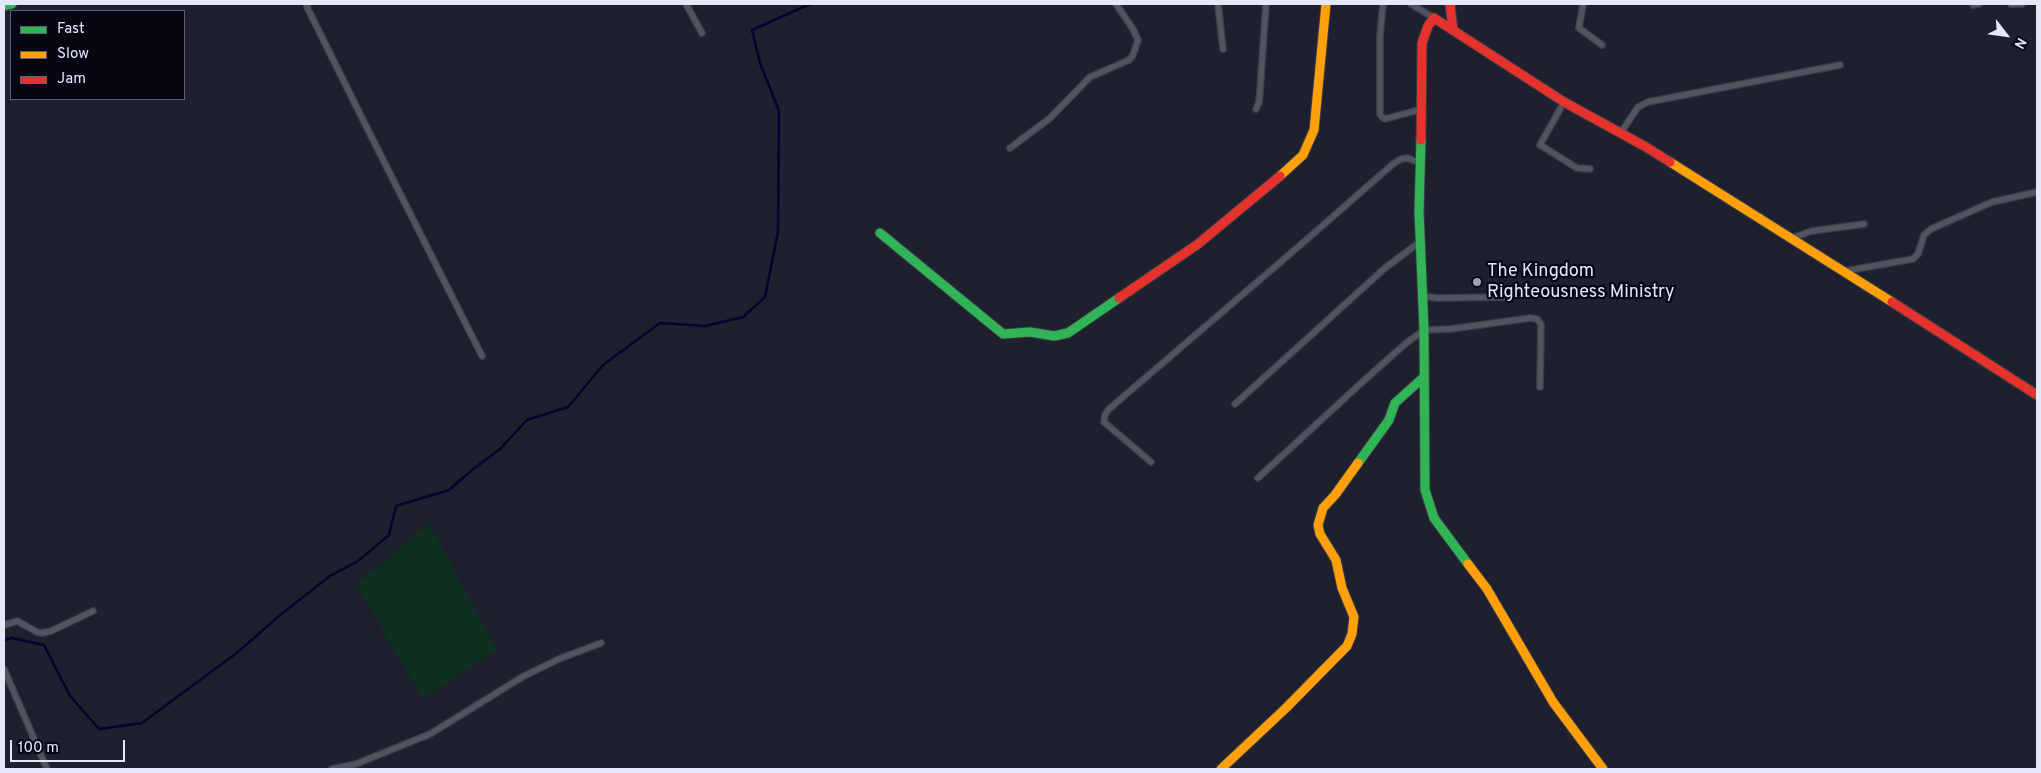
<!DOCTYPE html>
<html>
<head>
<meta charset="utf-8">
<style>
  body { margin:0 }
  #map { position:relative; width:2041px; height:773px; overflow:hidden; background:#1e202e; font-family:Overpass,sans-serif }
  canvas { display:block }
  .frame { position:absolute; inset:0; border:5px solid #e4e8f9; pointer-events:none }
  .legend { position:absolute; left:10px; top:10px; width:175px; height:90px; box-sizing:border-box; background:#060712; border:1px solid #5f616e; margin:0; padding:6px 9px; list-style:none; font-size:15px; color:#e4e8f9 }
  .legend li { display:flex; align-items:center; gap:10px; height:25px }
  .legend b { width:25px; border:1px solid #5f616e }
  .north { position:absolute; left:1981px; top:10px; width:50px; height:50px; -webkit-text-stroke:4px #060712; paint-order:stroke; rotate:120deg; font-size:14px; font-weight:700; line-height:20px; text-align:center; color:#e4e8f9 }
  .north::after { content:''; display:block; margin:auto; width:18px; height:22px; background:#e4e8f9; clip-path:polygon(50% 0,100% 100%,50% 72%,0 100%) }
  .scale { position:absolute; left:10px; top:740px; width:115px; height:22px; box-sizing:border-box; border:2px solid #e4e8f9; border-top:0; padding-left:6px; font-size:15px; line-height:18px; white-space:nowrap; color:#e4e8f9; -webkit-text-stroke:4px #060712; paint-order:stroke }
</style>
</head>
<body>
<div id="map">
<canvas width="2041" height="773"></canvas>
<div class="frame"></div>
<ul class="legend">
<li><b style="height:6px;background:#30b455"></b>Fast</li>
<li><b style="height:6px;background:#ff9f0a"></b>Slow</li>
<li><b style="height:6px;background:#e5322d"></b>Jam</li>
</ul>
<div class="north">N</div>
<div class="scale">100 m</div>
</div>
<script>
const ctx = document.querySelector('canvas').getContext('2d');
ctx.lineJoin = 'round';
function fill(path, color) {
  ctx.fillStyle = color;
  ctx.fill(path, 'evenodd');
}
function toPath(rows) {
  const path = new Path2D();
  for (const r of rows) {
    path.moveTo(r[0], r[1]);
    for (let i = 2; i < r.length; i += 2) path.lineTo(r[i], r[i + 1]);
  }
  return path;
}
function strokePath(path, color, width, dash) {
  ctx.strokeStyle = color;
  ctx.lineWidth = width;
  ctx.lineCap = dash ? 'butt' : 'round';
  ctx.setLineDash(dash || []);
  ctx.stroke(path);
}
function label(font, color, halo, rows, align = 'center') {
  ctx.font = font + ' Overpass,sans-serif';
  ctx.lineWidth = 4.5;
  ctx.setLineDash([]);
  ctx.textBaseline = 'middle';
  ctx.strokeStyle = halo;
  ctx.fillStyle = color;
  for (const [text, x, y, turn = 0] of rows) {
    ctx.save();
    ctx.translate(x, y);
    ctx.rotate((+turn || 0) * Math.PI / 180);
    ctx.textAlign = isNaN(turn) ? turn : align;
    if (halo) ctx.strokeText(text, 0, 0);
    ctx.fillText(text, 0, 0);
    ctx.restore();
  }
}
fill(toPath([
  [429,523,497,650,423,698,356,585]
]), '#0f2f21');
strokePath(toPath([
  [4,640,12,638,44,645,70,696,99,729,142,723,238,652,280,615,330,576,358,561,389,535,396,506,449,490,472,470,500,449,527,420,568,407,603,365,660,323,705,326,743,317,765,297,778,232,779,111,760,63,752,30,810,4]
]), '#03032e', 2.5);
const street = toPath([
  [307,4,307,7,365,124,482,356],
  [686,4,702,33],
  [1218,4,1223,49],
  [1383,4,1380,36,1380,114,1382,117,1385,119,1422,109],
  [1411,4,1434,18],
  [1583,4,1579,28,1602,45],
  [2011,4,2022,4],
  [1973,5,1979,4],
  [1564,102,1540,145,1577,168,1590,169],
  [1256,109,1259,102,1260,91,1266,4],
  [1620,134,1638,107,1648,102,1840,65],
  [1010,148,1049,119,1090,77,1129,60,1133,55,1138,40,1133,29,1116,4],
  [1792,238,1812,231,1864,224],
  [1845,271,1913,259,1918,254,1924,235,1931,229,1992,202,2037,192],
  [1422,296,1437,298,1506,297],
  [1235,404,1385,268,1421,241],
  [1151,462,1104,422,1105,415,1109,409,1305,241,1393,164,1401,159,1407,158,1421,163],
  [1258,478,1359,385,1405,344,1424,330,1451,329,1530,318,1537,319,1541,324,1540,387],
  [4,625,17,621,37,632,42,633,51,631,93,611],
  [4,669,47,769],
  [332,769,356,764,430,734,524,676,559,659,601,643]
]);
const fast = toPath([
  [4,6,12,4],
  [1421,140,1419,211,1424,330,1425,490,1434,518,1468,564],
  [880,233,1003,334,1030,332,1054,336,1068,333,1119,298],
  [1358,463,1389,420,1395,403,1424,377]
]);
const slow = toPath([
  [1670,162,1892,302],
  [1280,176,1303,155,1314,130,1326,4],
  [1468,564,1487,589,1553,702,1603,769],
  [1221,769,1286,708,1347,646,1352,634,1354,617,1342,588,1336,560,1320,534,1318,525,1323,508,1335,495,1358,463]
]);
const jam = toPath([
  [1450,4,1453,30],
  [1421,140,1422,43,1428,26,1434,18,1564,102,1646,147,1670,162],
  [1119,298,1198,244,1280,176],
  [1892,302,2037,395]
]);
strokePath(street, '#393b47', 8);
strokePath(fast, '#393b47', 11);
strokePath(slow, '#393b47', 11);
strokePath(jam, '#393b47', 11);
strokePath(street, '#51535e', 5.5);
strokePath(fast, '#30b455', 9);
strokePath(slow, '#ff9f0a', 9);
strokePath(jam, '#e5322d', 9);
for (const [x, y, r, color] of [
  [1477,282,5,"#9fa2b2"]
]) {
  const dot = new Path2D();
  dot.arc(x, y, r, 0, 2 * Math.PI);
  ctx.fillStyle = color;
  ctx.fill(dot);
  strokePath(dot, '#060712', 2);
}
label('18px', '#e4e8f9', '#060712', [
  ["The Kingdom",1487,272],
  ["Righteousness Ministry",1487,293]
], 'left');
</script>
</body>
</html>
